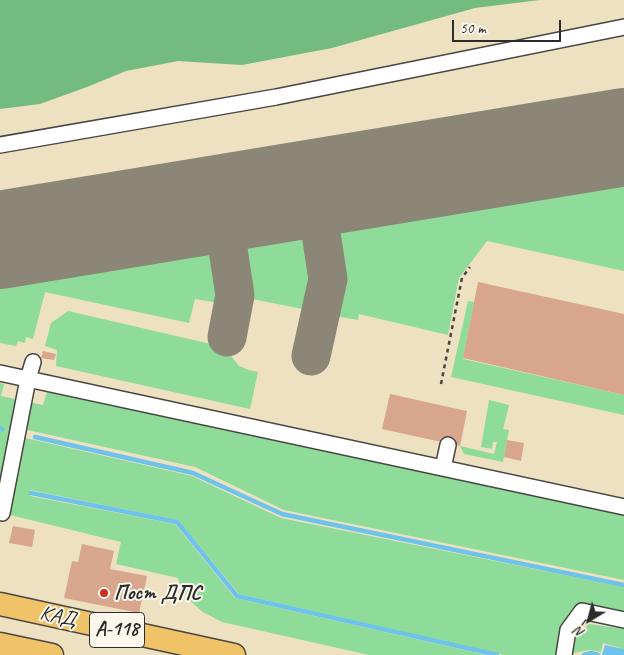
<!DOCTYPE html>
<html>
<head>
<meta charset="utf-8">
<style>
  body { margin:0 }
  #map { position:relative; width:624px; height:655px; overflow:hidden; background:#ede1c1; font-family:Caveat,sans-serif }
  canvas { display:block }
  .north { position:absolute; left:564px; top:595px; width:50px; height:50px; -webkit-text-stroke:4px #fbf7ec; paint-order:stroke; rotate:217deg; font-size:14px; font-weight:700; line-height:20px; text-align:center; color:#2b2b2b }
  .north::after { content:''; display:block; margin:auto; width:18px; height:22px; background:#2b2b2b; clip-path:polygon(50% 0,100% 100%,50% 72%,0 100%) }
  .scale { position:absolute; left:452px; top:20px; width:109px; height:22px; box-sizing:border-box; border:2px solid #2b2b2b; border-top:0; padding-left:6px; font-size:15px; line-height:18px; white-space:nowrap; color:#2b2b2b; -webkit-text-stroke:4px #fbf7ec; paint-order:stroke }
</style>
</head>
<body>
<div id="map">
<canvas width="624" height="655"></canvas>
<div class="north">N</div>
<div class="scale">50 m</div>
</div>
<script>
const ctx = document.querySelector('canvas').getContext('2d');
ctx.lineJoin = 'round';
function fill(path, color) {
  ctx.fillStyle = color;
  ctx.fill(path, 'evenodd');
}
function toPath(rows) {
  const path = new Path2D();
  for (const r of rows) {
    path.moveTo(r[0], r[1]);
    for (let i = 2; i < r.length; i += 2) path.lineTo(r[i], r[i + 1]);
  }
  return path;
}
function strokePath(path, color, width, dash) {
  ctx.strokeStyle = color;
  ctx.lineWidth = width;
  ctx.lineCap = dash ? 'butt' : 'round';
  ctx.setLineDash(dash || []);
  ctx.stroke(path);
}
function label(font, color, halo, rows, align = 'center') {
  ctx.font = font + ' Caveat,sans-serif';
  ctx.lineWidth = 4;
  ctx.setLineDash([]);
  ctx.textBaseline = 'middle';
  ctx.strokeStyle = halo;
  ctx.fillStyle = color;
  for (const [text, x, y, turn = 0] of rows) {
    ctx.save();
    ctx.translate(x, y);
    ctx.rotate((+turn || 0) * Math.PI / 180);
    ctx.textAlign = isNaN(turn) ? turn : align;
    if (halo) ctx.strokeText(text, 0, 0);
    ctx.fillText(text, 0, 0);
    ctx.restore();
  }
}
fill(toPath([
  [624,165,624,271,487,241,459,278,448,335,359,314,358,320,330,315,336,281,329,225,339,210],
  [296,218,311,229,318,279,313,311,242,297,233,244,245,227],
  [204,233,221,244,227,294,225,304,195,299,189,323,45,292,33,339,26,337,25,343,18,341,16,346,0,343,0,267],
  [468,301,474,302,463,359,624,395,624,415,451,377],
  [68,311,224,347,239,366,249,370,258,372,250,409,56,366,57,350,45,346,51,323],
  [0,383,4,384,1,396,20,400,0,500,0,431,2,431,2,428,0,427],
  [47,392,385,462,624,516,624,580,284,510,195,467,23,429,28,402,43,405],
  [489,400,509,405,503,429,509,430,503,462,464,454,460,446,494,454,497,442,493,442,492,449,481,447],
  [21,437,192,476,281,518,624,587,624,613,585,606,557,655,504,655,239,594,178,520,30,490,30,496,175,524,235,598,486,655,369,655,222,622,203,612,189,600,180,586,178,578,116,564,121,542,6,514],
  [589,624,624,629,624,649,603,643,601,652,589,650,573,653,576,637]
]), '#8fdb99');
fill(toPath([
  [0,0,540,0,475,8,332,48,242,65,178,61,126,71,87,87,40,104,0,109]
]), '#73bb81');
fill(toPath([
  [605,645,624,649,624,655,602,655]
]), '#6ec3eb');
strokePath(toPath([
  [0,428,2,429],
  [35,437,193,473,282,514,624,585],
  [31,493,177,522,237,596,497,655],
  [584,655,591,653,598,655]
]), '#6ec3eb', 4.5);
strokePath(toPath([
  [221,204,235,295,227,337],
  [311,356,328,279,314,188]
]), '#8c8676', 39);
strokePath(toPath([
  [0,240,624,137]
]), '#8c8676', 98);
fill(toPath([
  [478,282,624,314,624,395,463,358],
  [43,351,56,354,54,360,41,358],
  [390,394,467,411,460,446,382,429],
  [507,440,524,443,521,461,504,457],
  [13,526,35,530,32,547,9,543],
  [82,544,114,551,110,569,147,576,139,613,64,598,72,561,78,562]
]), '#d7a68d');
const minor = toPath([
  [0,145,276,97,624,27],
  [0,373,624,507],
  [443,468,448,445],
  [2,513,28,379,33,362],
  [564,655,568,630,582,611,624,620]
]);
const highway = toPath([
  [0,604,234,655],
  [0,644,52,655]
]);
strokePath(minor, '#484642', 18);
strokePath(highway, '#484642', 25);
strokePath(toPath([
  [441,384,462,278,470,267]
]), '#484642', 2.5, [4, 4]);
strokePath(minor, '#fff', 15);
strokePath(highway, '#f1c369', 22);
for (const [x, y, r, color] of [
  [104,593,5,"#c8321e"]
]) {
  const dot = new Path2D();
  dot.arc(x, y, r, 0, 2 * Math.PI);
  ctx.fillStyle = color;
  ctx.fill(dot);
  strokePath(dot, '#fbf7ec', 2);
}
for (const [x, y, w] of [
  [117,630,55]
]) {
  const box = new Path2D();
  box.roundRect(x - w / 2, y - 17.5, w, 35, 4);
  ctx.fillStyle = '#fbf7ec';
  ctx.fill(box);
  strokePath(box, '#2b2b2b', 1);
}
label('bold 20px', '#2b2b2b', null, [
  ["А-118",117,630]
]);
label('bold 21px', '#2b2b2b', '#fbf7ec', [
  ["Пост ДПС",114,593]
], 'left');
label('21px', '#2b2b2b', '#fbf7ec', [
  ["КАД",58,617,13]
]);
</script>
</body>
</html>
